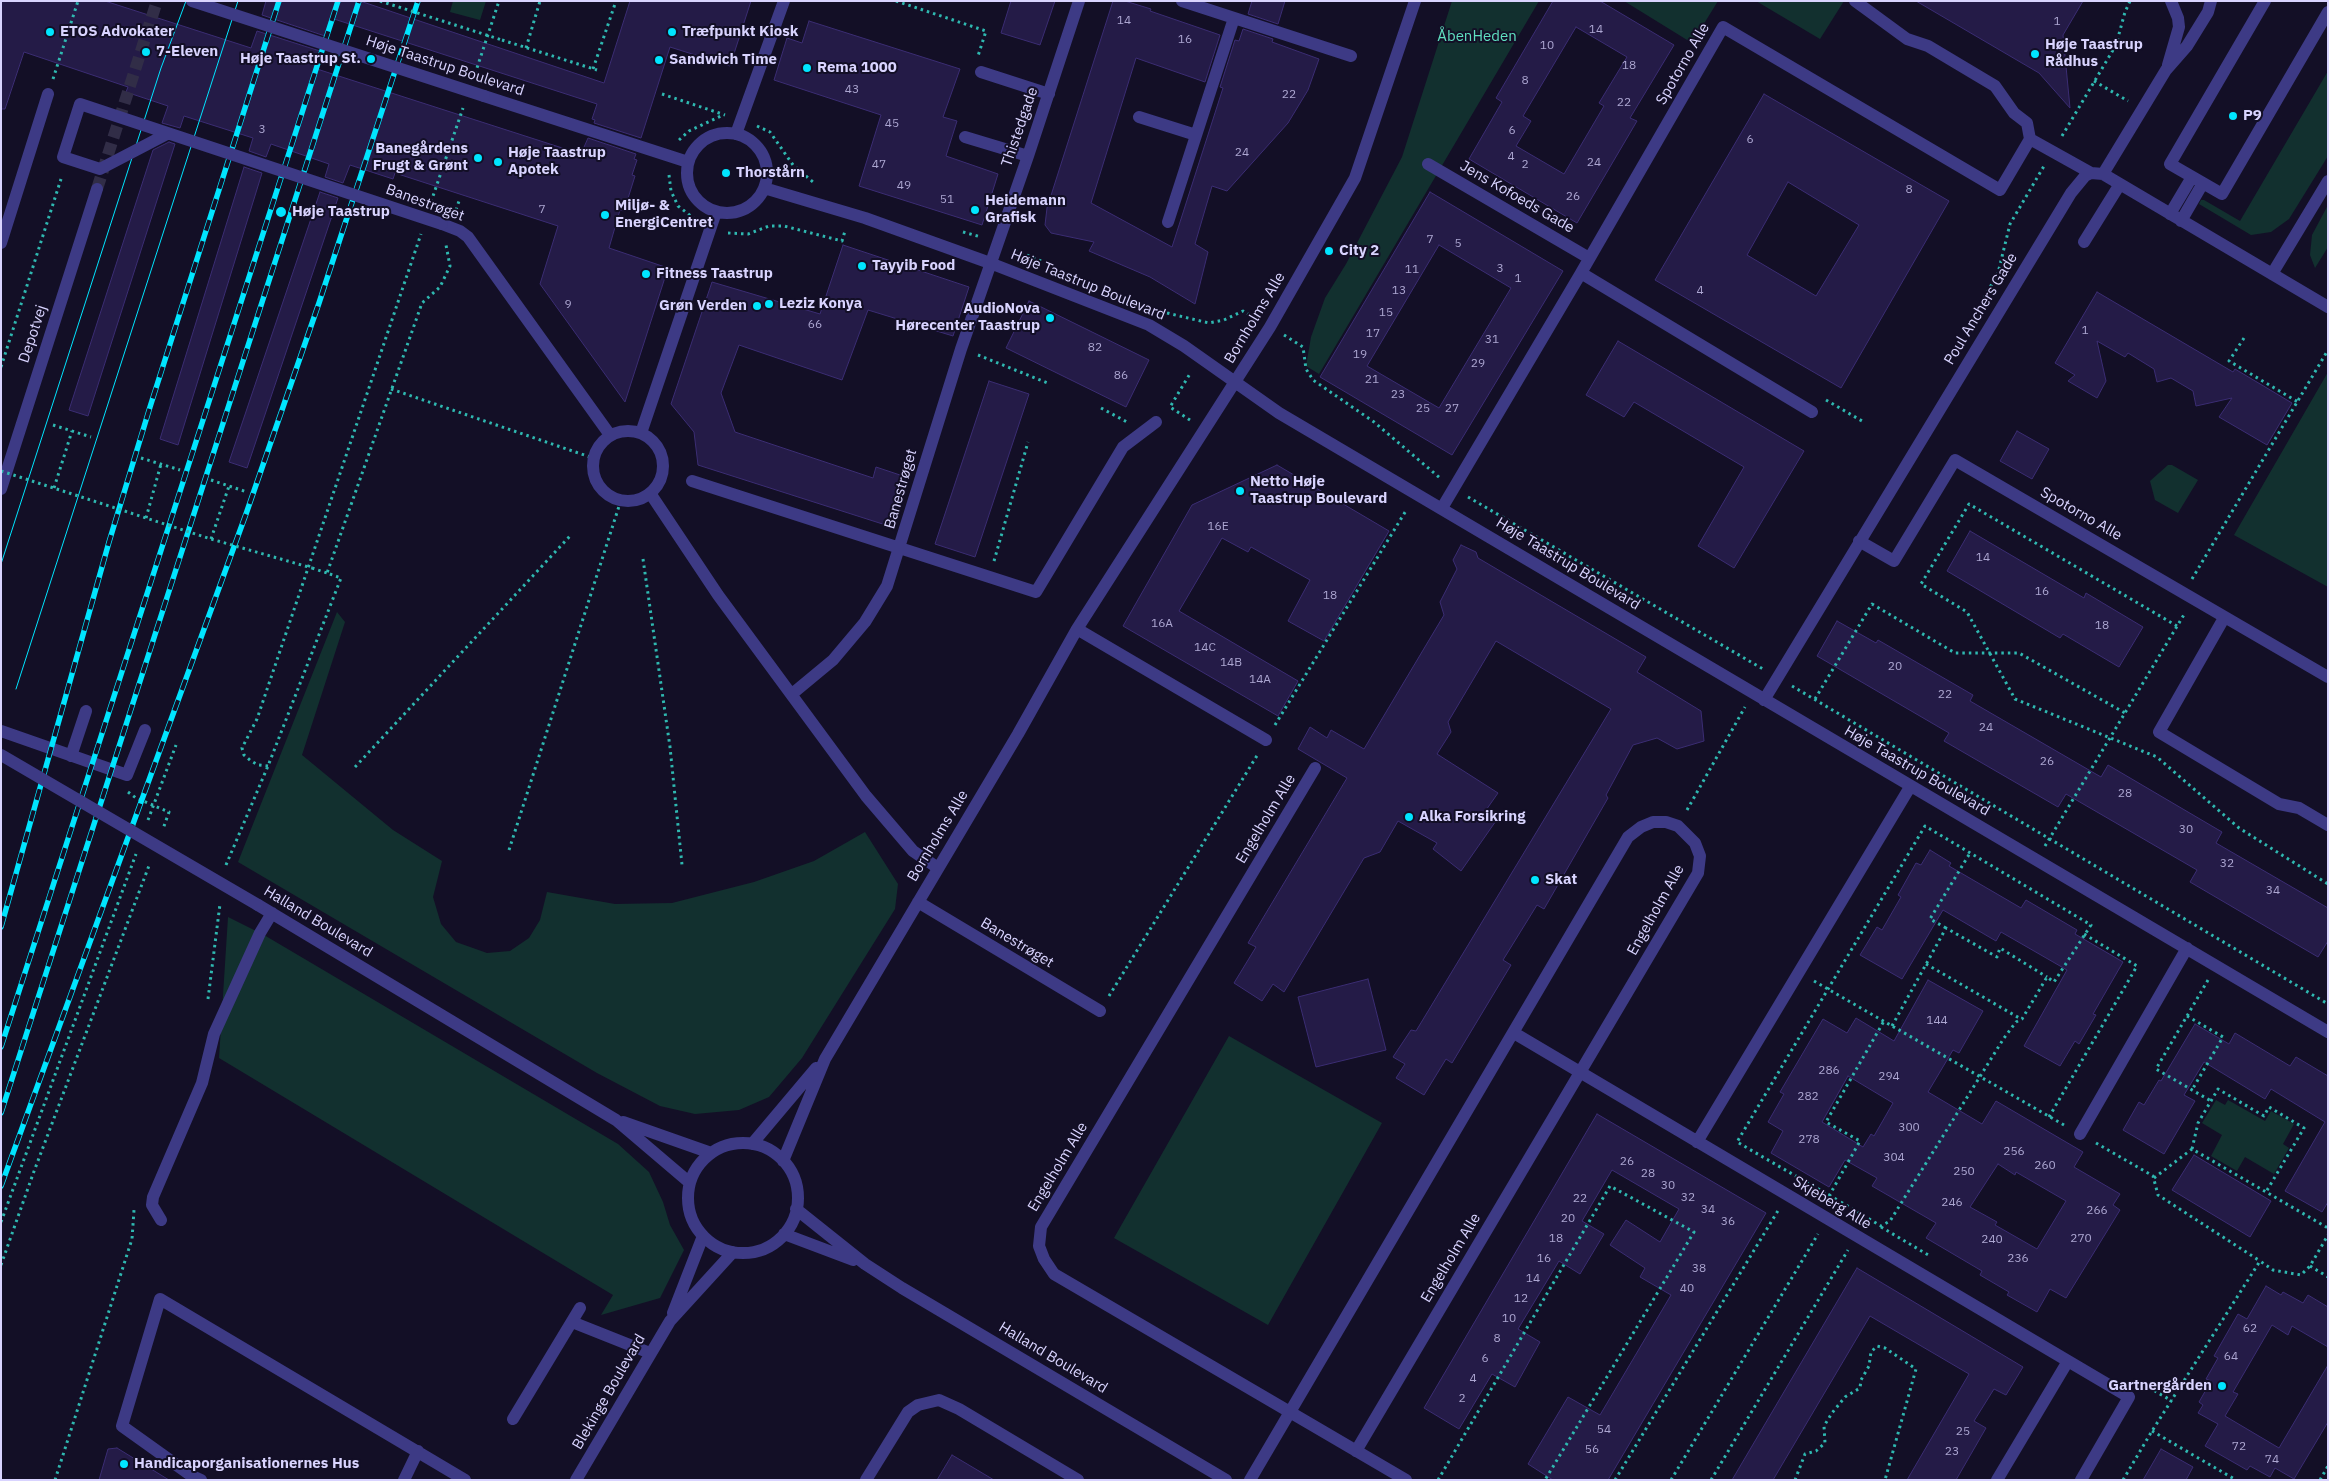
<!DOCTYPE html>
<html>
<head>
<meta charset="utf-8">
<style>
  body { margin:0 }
  #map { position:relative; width:2329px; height:1481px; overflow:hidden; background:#130f26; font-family:"IBM Plex Sans",sans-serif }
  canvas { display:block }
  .frame { position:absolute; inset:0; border:2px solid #d9d4ff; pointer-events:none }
</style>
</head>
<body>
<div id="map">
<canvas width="2329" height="1481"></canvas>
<div class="frame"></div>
</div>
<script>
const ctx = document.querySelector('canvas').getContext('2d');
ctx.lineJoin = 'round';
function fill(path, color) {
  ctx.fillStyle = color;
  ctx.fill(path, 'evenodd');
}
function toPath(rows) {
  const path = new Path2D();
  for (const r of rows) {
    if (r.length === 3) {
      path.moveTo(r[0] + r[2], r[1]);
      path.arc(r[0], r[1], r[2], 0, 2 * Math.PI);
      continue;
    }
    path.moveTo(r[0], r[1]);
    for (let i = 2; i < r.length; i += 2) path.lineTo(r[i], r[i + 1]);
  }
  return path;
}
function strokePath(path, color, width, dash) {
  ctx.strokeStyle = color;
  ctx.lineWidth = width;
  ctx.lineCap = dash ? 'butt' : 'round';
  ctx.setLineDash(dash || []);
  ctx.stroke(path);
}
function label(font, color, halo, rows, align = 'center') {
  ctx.font = font + ' "IBM Plex Sans",sans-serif';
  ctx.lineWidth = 4;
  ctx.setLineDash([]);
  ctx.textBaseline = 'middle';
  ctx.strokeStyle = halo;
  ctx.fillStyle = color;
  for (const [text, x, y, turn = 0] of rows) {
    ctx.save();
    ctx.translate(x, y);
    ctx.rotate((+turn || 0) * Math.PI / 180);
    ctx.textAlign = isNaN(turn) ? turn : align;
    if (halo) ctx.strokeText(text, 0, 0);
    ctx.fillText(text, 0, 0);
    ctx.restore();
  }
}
fill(toPath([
  [453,1,486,1,480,20,450,12],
  [1452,1,1539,1,1319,374,1306,366,1311,337,1325,298,1346,264,1402,157],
  [1624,1,1718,1,1692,43],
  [1756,1,1844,1,1820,39],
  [2328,71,2328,156,2289,219,2271,232,2251,235,2199,204,2201,200,2204,200,2240,221],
  [2328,205,2328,247,2315,268,2310,255,2312,235],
  [2328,372,2328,587,2234,535],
  [2168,465,2172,465,2198,480,2178,513,2155,500,2150,481],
  [337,612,345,622,302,755,393,830,442,861,433,897,441,924,456,942,487,953,510,951,529,938,540,920,547,892,615,904,672,903,754,882,814,861,865,832,898,884,895,909,802,1058,769,1097,739,1110,695,1114,660,1106,597,1073,238,862],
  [228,917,264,935,618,1144,649,1172,663,1202,670,1225,684,1250,660,1298,601,1315,613,1295,219,1058],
  [1229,1036,1382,1123,1268,1325,1114,1238],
  [2216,1100,2225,1105,2228,1100,2265,1121,2271,1111,2294,1124,2283,1144,2289,1148,2274,1174,2245,1157,2237,1171,2211,1156,2222,1135,2202,1123]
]), '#12302f');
const building = toPath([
  [1,1,105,1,251,48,257,31,323,52,317,69,581,154,588,138,636,154,634,159,637,160,632,175,635,176,624,211,620,210,609,248,668,268,625,402,540,284,558,226,395,173,393,179,350,165,343,183,325,177,329,164,271,144,266,157,249,151,253,138,184,116,180,128,162,123,168,106,126,92,128,87,24,52,5,109,1,109,1,1],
  [266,1,360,1,604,83,630,1,751,1,730,66,670,47,641,138,594,123,595,120,592,119,597,104,334,19,328,37,262,15,266,1],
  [1011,1,1055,1,1040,45,1001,33,1011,1],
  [1113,1,1125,1,1151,9,1150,11,1220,35,1205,82,1136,58,1091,203,1172,247,1223,88,1220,87,1235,40,1239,41,1243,29,1273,39,1272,42,1319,59,1308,90,1288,123,1227,191,1212,186,1195,244,1208,252,1195,304,1150,277,1089,251,1094,242,1051,233,1045,225,1047,208,1113,1],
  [1252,1,1285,1,1278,24,1248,14,1252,1],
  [1553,1,1600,1,1674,45,1630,118,1637,121,1577,223,1469,159,1502,102,1496,98,1553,1],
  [1576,27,1627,57,1599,103,1604,106,1564,174,1516,146,1531,121,1523,116,1576,27],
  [1916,1,2083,1,2063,35,2070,108,2039,73,1916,1],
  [809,21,960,69,943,117,957,121,946,156,998,174,982,225,859,186,881,115,774,80,787,38,802,43,809,21],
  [1764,94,1949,201,1841,388,1655,280,1764,94],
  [1788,182,1859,225,1816,296,1747,255,1788,182],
  [169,142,175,144,88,416,69,410,153,150,169,142],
  [244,167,262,173,178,445,160,439,244,167],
  [320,192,338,198,247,468,229,462,320,192],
  [1430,192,1563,271,1452,455,1320,377,1430,192],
  [1439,245,1511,288,1439,408,1367,366,1439,245],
  [843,245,969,287,953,336,868,310,842,380,739,345,721,393,735,432,873,478,876,467,906,477,902,487,905,488,892,527,698,465,694,432,671,404,712,282,820,314,843,245],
  [2097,292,2233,372,2235,369,2292,403,2267,445,2219,417,2232,398,2196,406,2193,391,2171,378,2157,382,2154,369,2128,353,2125,357,2097,341,2106,381,2097,398,2068,381,2075,375,2055,363,2097,292],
  [1029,301,1149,360,1126,407,1006,348,1029,301],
  [1618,341,1804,451,1734,568,1698,546,1744,467,1634,402,1624,417,1586,395,1618,341],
  [989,381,1029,394,975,557,935,544,989,381],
  [2017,431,2049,449,2032,479,2000,461,2017,431],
  [1277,465,1389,531,1324,641,1288,621,1310,580,1251,547,1248,552,1222,538,1179,611,1298,681,1278,716,1123,626,1192,505,1277,465],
  [1970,531,2084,598,2086,593,2143,627,2119,667,2063,634,2060,638,1947,571,1970,531],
  [1461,545,1476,552,1478,558,1646,657,1637,672,1701,711,1704,741,1677,749,1657,738,1633,745,1606,795,1608,798,1544,909,1537,905,1503,960,1511,965,1452,1063,1446,1059,1424,1095,1396,1078,1405,1064,1393,1057,1411,1030,1416,1031,1611,709,1496,641,1448,722,1451,732,1437,754,1498,793,1484,813,1498,818,1461,871,1433,849,1437,843,1398,821,1380,852,1364,858,1284,992,1273,984,1262,1001,1234,983,1256,947,1248,943,1347,778,1298,749,1310,727,1327,738,1331,730,1364,749,1444,615,1440,602,1457,569,1453,560,1461,545],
  [1837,621,1876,643,1878,640,1973,695,1970,701,2101,777,2108,765,2222,832,2216,843,2328,908,2328,941,2318,957,2190,882,2197,870,2066,794,2058,807,1944,741,1949,733,1817,656,1837,621],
  [1930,850,1951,863,1949,866,2021,908,2026,900,2077,930,2075,934,2123,962,2093,1014,2096,1015,2079,1044,2075,1041,2060,1066,2024,1046,2067,970,2001,932,1996,941,1943,910,1902,979,1860,955,1877,927,1882,930,1901,897,1898,895,1916,863,1921,865,1930,850],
  [1368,979,1386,1050,1316,1067,1298,997,1368,979],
  [1928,980,1983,1011,1959,1053,1953,1050,1928,1092,1982,1124,1996,1101,2083,1152,2074,1167,2120,1194,2113,1205,2120,1210,2066,1298,2050,1289,2037,1312,2007,1295,2009,1292,1980,1275,1982,1271,1926,1238,1936,1223,1872,1186,1877,1178,1845,1160,1829,1187,1771,1153,1783,1131,1768,1122,1784,1094,1780,1092,1823,1019,1847,1033,1856,1018,1894,1041,1928,980],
  [1848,1076,1893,1103,1874,1136,1871,1134,1863,1147,1822,1122,1848,1076],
  [1998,1164,2015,1175,2016,1172,2066,1201,2037,1249,1995,1225,1997,1222,1970,1207,1998,1164],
  [2195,1024,2229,1044,2235,1033,2290,1066,2296,1057,2328,1076,2328,1202,2322,1212,2285,1191,2325,1122,2271,1089,2265,1099,2204,1062,2184,1095,2195,1101,2164,1154,2123,1130,2139,1102,2144,1105,2159,1080,2161,1081,2195,1024],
  [1597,1114,1766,1213,1608,1480,1553,1480,1528,1464,1568,1397,1600,1415,1671,1295,1640,1277,1645,1268,1610,1245,1626,1220,1660,1242,1679,1209,1612,1170,1582,1221,1604,1234,1580,1274,1559,1261,1518,1329,1540,1342,1515,1387,1492,1374,1459,1429,1424,1408,1597,1114],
  [2194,1155,2271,1201,2250,1237,2172,1190,2194,1155],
  [1857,1268,2023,1367,2006,1395,1994,1389,1974,1421,1986,1428,1956,1480,1907,1480,1969,1374,1870,1316,1773,1480,1732,1480,1857,1268],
  [2266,1286,2281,1295,2283,1292,2303,1303,2308,1295,2328,1307,2328,1347,2292,1326,2288,1335,2272,1325,2233,1392,2238,1394,2225,1416,2279,1448,2328,1365,2328,1422,2294,1479,2275,1468,2270,1477,2250,1466,2247,1470,2205,1446,2218,1424,2198,1413,2203,1405,2199,1402,2211,1381,2206,1379,2218,1358,2214,1356,2238,1314,2247,1319,2266,1286],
  [117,1448,169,1480,99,1480,108,1449,117,1448],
  [2161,1449,2193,1467,2186,1480,2143,1480,2161,1449],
  [952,1455,994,1480,937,1480,952,1455]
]);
fill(building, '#241b47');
strokePath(building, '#3b2d73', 1);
strokePath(toPath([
  [97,189,157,1]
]), '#312d47', 12, [12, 6]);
strokePath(toPath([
  [896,1,986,31,978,56],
  [502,40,597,70],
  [526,48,540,1],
  [593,69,616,1],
  [475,74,499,1],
  [53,79,78,1],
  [2094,81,2128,101],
  [662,94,725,115],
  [757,126,770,132,793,165,813,182],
  [2062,136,2116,45,2125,12,2130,1],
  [679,140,689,131,723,115],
  [669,175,671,191,678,206,696,220],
  [431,202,463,108],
  [456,210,460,198],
  [963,232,981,237],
  [728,233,748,234,769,226,784,226,842,241,845,231],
  [1015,250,1041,261],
  [1984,298,1998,273,2010,224,2044,166],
  [1167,313,1209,323,1224,320,1243,311,1255,318],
  [1284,335,1303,347,1306,369,1313,380,1374,422,1440,478],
  [2244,338,2229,361,2298,402],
  [978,355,1050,384],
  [1,367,61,179],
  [391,389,593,458],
  [1826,400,1862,421],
  [1101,408,1127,422],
  [1190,420,1170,407,1191,372],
  [53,425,91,437],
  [141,458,180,470],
  [211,480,247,492],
  [54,488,72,431],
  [1468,497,1763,669],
  [146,518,161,464],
  [211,539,229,486],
  [643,559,670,747,682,865],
  [994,561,1028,442],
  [312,568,327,573],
  [2192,579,2328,350],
  [2177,626,1969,504,1921,584,1967,612,2015,699,2157,757,2239,828,2328,884],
  [1792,686,2328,1004],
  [1815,699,1872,604,1955,653,2019,653,2125,713],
  [1275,725,1407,509],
  [268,766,258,765,251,761,244,755,242,748,257,719,421,234],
  [355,767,570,536],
  [128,792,136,798,169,812,163,829],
  [1687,810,1745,707],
  [148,820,176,745],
  [2045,846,2185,613],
  [509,850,621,500],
  [226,865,268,766,341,578,327,573,422,303,440,287,450,266,446,245],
  [1946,928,1930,919,1970,853],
  [1926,964,2021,1019],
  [2208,980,2156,1069,2211,1101],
  [1814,981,2064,1125],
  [1109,996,1258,754],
  [208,999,220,904],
  [2187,1016,2223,1037,2192,1090],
  [1892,1026,1946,928,1997,957,2000,948,2047,977],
  [2049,1117,2137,966,2084,934],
  [2096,1143,2153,1176,2158,1195,2260,1261],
  [2192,1149,2198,1123,2218,1089,2264,1116,2269,1107,2304,1128,2266,1192],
  [2154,1178,2192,1149,2328,1228],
  [1829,1196,1860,1141,1826,1122,1884,1021],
  [1837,1205,1839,1201,1881,1226,1890,1221,2004,1038,2016,1022,2022,1019,2047,977,2054,982,2091,925,1925,826,1737,1142,1839,1201],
  [1,1222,136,854],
  [1881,1227,1930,1256],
  [1,1265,33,1174,150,863],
  [2310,1266,2328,1277],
  [2143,1384,2172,1401],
  [2152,1431,2236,1480],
  [55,1480,132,1239,134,1210],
  [1438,1480,1610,1186,1694,1232,1545,1480],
  [1615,1480,1779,1209],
  [1671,1480,1818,1234],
  [1711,1480,1848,1250],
  [1795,1480,1805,1454,1816,1451,1825,1443,1824,1426,1832,1413,1845,1397,1860,1388,1861,1380,1869,1366,1871,1352,1877,1346,1885,1348,1916,1369,1885,1480],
  [2123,1480,2152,1431,2260,1261,2273,1270,2301,1275,2310,1266,2328,1235],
  [2320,1480,2328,1466]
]), '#2fb8b0', 3, [2.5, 4]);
strokePath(toPath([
  [1182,1,1351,56],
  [1855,1,1907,39,1928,46,1995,86,2014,113,2027,123,2030,139],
  [2265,1,2170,164,2222,194,2328,12],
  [2168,65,2179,27,2178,18,2171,1],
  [981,72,1049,94],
  [484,96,688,162],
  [1139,117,1196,135],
  [727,173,40],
  [736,134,784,1],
  [965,137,1028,156],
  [1428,164,1589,258],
  [2103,174,2166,70,2187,46,2208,12,2211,1],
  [764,188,865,218,990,263,1149,325,1184,346,1279,413,2328,1032],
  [2170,214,2192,177],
  [2181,221,2203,183],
  [1168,222,1234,18],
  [442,224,460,231,468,237,610,435],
  [2084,242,2120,184],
  [1,243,48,94],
  [2272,274,2328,181],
  [1812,412,1581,273,1723,27,2000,190,2030,139,2091,173],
  [628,466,35],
  [641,433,716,212],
  [692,481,1036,592,1123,447,1156,422],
  [1,489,97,189],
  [650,493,718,595,866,796,913,851,938,868],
  [1442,508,1581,273],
  [1859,541,1894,561,1955,460,2328,677],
  [2224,618,2159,732,2279,804,2299,808,2328,825],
  [1077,629,1266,740],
  [792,694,833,660,865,622,887,586,961,349,1028,156,1079,1],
  [1764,700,2071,193,2085,176,2091,173,2103,174,2328,307],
  [1,731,127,775,145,730],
  [71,756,86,711],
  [1315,768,1041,1227,1039,1246,1044,1259,1054,1274,1406,1480],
  [918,902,1100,1011],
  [258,905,616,1120,690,1183],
  [1514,1033,2068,1361,1997,1480],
  [623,1122,711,1153],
  [2080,1134,2187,948],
  [1697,1142,1910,787],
  [743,1198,55],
  [752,1144,816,1068],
  [783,1161,825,1059,1018,734,1077,629,1270,327,1355,178,1415,1],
  [796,1209,865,1264,902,1288,1226,1480],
  [161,1220,152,1205,153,1197,202,1083,214,1034,260,933,272,913],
  [784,1234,853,1260],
  [673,1313,703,1236],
  [572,1322,650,1353],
  [2068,1361,2129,1397,2081,1480],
  [513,1419,580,1308],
  [201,1480,192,1476,122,1426,160,1299,465,1480],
  [404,1480,418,1451],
  [576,1480,670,1321,733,1252],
  [866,1480,908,1412,918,1405,939,1400,959,1409,1078,1480],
  [1250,1480,1628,837,1641,827,1653,822,1666,822,1678,826,1695,843,1700,856,1698,873,1356,1451]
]), '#3d3a85', 12);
strokePath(toPath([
  [1,564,161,68,186,1],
  [16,689,238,1]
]), '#00e5ff', 1);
const rail = toPath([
  [1,927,109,542,150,407,279,1],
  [1,1047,338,1],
  [1,1113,359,1],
  [1,1186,246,514,319,303,418,1]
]);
strokePath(rail, '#00e5ff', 5.5);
strokePath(rail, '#130f26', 4, [11]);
strokePath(toPath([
  [380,1,502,40],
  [1,471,211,539,312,568]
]), '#2fb8b0', 3, [2.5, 4]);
strokePath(toPath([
  [192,1,484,96],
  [167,134,100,169,63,157,80,104,442,224],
  [1,755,258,905]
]), '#3d3a85', 12);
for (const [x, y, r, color] of [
  [50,32,5,"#00e5ff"],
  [672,32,5,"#00e5ff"],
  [146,52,5,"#00e5ff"],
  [2035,54,5,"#00e5ff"],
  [371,59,5,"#00e5ff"],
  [659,60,5,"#00e5ff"],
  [807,68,5,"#00e5ff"],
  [2233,116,5,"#00e5ff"],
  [478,158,5,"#00e5ff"],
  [498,162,5,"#00e5ff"],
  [726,173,5,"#00e5ff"],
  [975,210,5,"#00e5ff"],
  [281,212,6,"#00e5ff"],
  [605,215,5,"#00e5ff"],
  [1329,251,5,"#00e5ff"],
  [862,266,5,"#00e5ff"],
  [646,274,5,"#00e5ff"],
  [769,304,5,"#00e5ff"],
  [757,306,5,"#00e5ff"],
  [1050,318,5,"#00e5ff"],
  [1240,491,5,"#00e5ff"],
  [1409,817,5,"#00e5ff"],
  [1535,880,5,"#00e5ff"],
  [2222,1386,5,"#00e5ff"],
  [124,1464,5,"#00e5ff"]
]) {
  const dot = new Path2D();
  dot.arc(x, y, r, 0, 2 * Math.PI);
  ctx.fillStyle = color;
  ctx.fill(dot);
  strokePath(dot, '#130f26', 2);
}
label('12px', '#aca6d1', null, [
  ["14",1124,21],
  ["1",2057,22],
  ["14",1596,30],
  ["16",1185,40],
  ["10",1547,46],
  ["18",1629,66],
  ["8",1525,81],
  ["43",852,90],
  ["22",1289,95],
  ["22",1624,103],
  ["45",892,124],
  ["3",262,130],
  ["6",1512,131],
  ["6",1750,140],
  ["24",1242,153],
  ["4",1511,157],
  ["24",1594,163],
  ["47",879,165],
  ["2",1525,165],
  ["49",904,186],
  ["8",1909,190],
  ["26",1573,197],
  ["51",947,200],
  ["7",542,210],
  ["7",1430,240],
  ["5",1458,244],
  ["3",1500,269],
  ["11",1412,270],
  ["1",1518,279],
  ["13",1399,291],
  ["4",1700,291],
  ["9",568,305],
  ["15",1386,313],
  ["66",815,325],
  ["1",2085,331],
  ["17",1373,334],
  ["31",1492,340],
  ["82",1095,348],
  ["19",1360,355],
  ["29",1478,364],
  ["86",1121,376],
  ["21",1372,380],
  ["23",1398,395],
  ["25",1423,409],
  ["27",1452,409],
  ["16E",1218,527],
  ["14",1983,558],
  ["16",2042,592],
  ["18",1330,596],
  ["16A",1162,624],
  ["18",2102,626],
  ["14C",1205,648],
  ["14B",1231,663],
  ["20",1895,667],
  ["14A",1260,680],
  ["22",1945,695],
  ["24",1986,728],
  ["26",2047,762],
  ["28",2125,794],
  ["30",2186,830],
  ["32",2227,864],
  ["34",2273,891],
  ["144",1937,1021],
  ["286",1829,1071],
  ["294",1889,1077],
  ["282",1808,1097],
  ["300",1909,1128],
  ["278",1809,1140],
  ["256",2014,1152],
  ["304",1894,1158],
  ["26",1627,1162],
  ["260",2045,1166],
  ["250",1964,1172],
  ["28",1648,1174],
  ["30",1668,1186],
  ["32",1688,1198],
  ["22",1580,1199],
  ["246",1952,1203],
  ["34",1708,1210],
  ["266",2097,1211],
  ["20",1568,1219],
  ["36",1728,1222],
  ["18",1556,1239],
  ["270",2081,1239],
  ["240",1992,1240],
  ["16",1544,1259],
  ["236",2018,1259],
  ["38",1699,1269],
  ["14",1533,1279],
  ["40",1687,1289],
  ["12",1521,1299],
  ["10",1509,1319],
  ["62",2250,1329],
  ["8",1497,1339],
  ["64",2231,1357],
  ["6",1485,1359],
  ["4",1473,1379],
  ["2",1462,1399],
  ["54",1604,1430],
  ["25",1963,1432],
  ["72",2239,1447],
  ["56",1592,1450],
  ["23",1952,1452],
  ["74",2272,1460]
]);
label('bold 15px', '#d9d4ff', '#130f26', [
  ["ETOS Advokater",60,32],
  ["Træfpunkt Kiosk",682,32],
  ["Høje Taastrup",2045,45],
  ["Rådhus",2045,62],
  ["7-Eleven",156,52],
  ["Høje Taastrup St.",361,59,"right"],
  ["Sandwich Time",669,60],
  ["Rema 1000",817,68],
  ["P9",2243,116],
  ["Banegårdens",468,149,"right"],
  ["Frugt & Grønt",468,166,"right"],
  ["Høje Taastrup",508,153],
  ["Apotek",508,170],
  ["Thorstårn",736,173],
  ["Heidemann",985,201],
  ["Grafisk",985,218],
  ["Miljø- &",615,206],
  ["EnergiCentret",615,223],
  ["Høje Taastrup",292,212],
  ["City 2",1339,251],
  ["Tayyib Food",872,266],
  ["Fitness Taastrup",656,274],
  ["Leziz Konya",779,304],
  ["Grøn Verden",747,306,"right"],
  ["AudioNova",1040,309,"right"],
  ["Hørecenter Taastrup",1040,326,"right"],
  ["Netto Høje",1250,482],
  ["Taastrup Boulevard",1250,499],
  ["Alka Forsikring",1419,817],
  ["Skat",1545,880],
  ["Gartnergården",2212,1386,"right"],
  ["Handicaporganisationernes Hus",134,1464]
], 'left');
label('15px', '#5fe0c0', '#130f26', [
  ["ÅbenHeden",1477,37]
]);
label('15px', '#d9d4ff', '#130f26', [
  ["Spotorno Alle",1683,64,-60],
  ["Høje Taastrup Boulevard",445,66,18],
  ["Thistedgade",1020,127,-71],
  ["Jens Kofoeds Gade",1517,197,30],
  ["Banestrøget",425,203,20],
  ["Høje Taastrup Boulevard",1088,285,22],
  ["Poul Anchers Gade",1981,309,-59],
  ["Bornholms Alle",1255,318,-59],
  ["Depotvej",33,334,-72],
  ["Banestrøget",901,489,-74],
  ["Spotorno Alle",2081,514,30],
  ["Høje Taastrup Boulevard",1568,564,31],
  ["Høje Taastrup Boulevard",1917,771,30],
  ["Engelholm Alle",1266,819,-59],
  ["Bornholms Alle",938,836,-59],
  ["Engelholm Alle",1656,910,-61],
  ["Halland Boulevard",318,922,31],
  ["Banestrøget",1017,943,31],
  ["Engelholm Alle",1058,1167,-59],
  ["Skjeberg Alle",1832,1203,31],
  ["Engelholm Alle",1451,1258,-59],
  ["Halland Boulevard",1053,1358,31],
  ["Blekinge Boulevard",609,1392,-60]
]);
</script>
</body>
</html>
